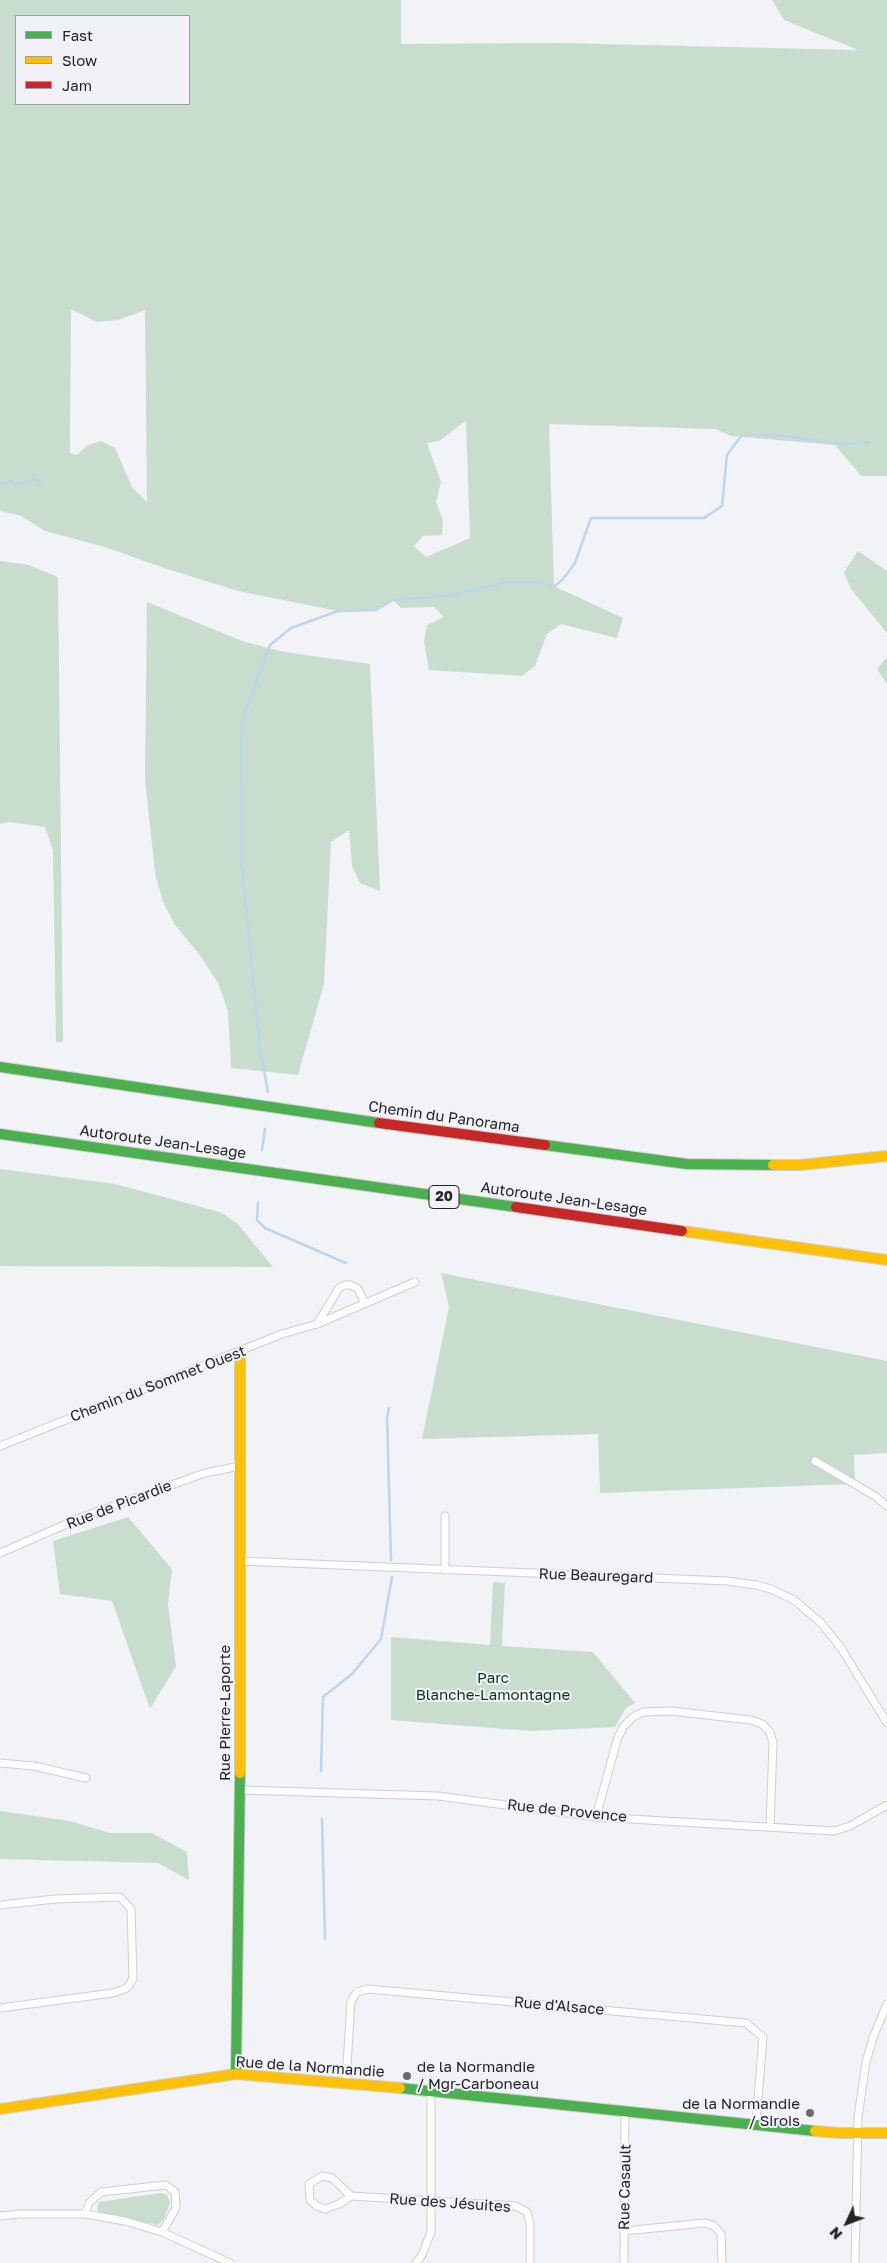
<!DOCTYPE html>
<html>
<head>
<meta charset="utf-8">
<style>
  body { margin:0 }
  #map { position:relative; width:887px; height:2263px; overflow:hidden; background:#f2f3f6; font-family:"Golos Text",sans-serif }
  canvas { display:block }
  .legend { position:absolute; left:15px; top:15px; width:175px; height:90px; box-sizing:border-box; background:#f1f2f7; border:1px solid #9f9fa3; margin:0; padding:6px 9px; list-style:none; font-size:15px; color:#232325 }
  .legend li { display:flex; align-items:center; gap:10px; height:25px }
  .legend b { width:25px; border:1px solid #9f9fa3 }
  .north { position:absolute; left:822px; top:2198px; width:50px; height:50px; -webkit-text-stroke:4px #f1f2f7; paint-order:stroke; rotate:227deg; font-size:14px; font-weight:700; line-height:20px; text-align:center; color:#232325 }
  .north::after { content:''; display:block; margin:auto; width:18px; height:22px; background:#232325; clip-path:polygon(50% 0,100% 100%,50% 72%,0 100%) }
</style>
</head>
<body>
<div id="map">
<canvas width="887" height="2263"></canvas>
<ul class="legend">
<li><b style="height:6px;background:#4caf50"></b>Fast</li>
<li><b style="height:6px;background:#ffc107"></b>Slow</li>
<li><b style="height:6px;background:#c62828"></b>Jam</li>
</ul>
<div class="north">N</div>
</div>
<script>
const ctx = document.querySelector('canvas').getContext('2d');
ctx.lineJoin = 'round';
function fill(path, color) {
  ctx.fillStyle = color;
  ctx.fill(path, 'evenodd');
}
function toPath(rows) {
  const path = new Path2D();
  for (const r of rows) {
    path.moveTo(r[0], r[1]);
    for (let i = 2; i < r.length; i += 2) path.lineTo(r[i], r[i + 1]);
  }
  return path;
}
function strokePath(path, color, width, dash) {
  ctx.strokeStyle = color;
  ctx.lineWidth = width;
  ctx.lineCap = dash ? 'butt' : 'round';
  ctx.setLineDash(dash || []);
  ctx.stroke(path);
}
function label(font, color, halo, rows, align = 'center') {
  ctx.font = font + ' "Golos Text",sans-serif';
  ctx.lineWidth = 4;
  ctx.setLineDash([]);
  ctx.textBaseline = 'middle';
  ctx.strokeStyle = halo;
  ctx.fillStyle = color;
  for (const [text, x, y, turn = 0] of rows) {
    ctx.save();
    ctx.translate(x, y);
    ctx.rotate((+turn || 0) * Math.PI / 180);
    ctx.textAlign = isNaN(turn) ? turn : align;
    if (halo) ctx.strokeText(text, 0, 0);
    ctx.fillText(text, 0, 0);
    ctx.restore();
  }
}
fill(toPath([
  [0,0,401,0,401,44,559,43,858,50,784,20,772,0,887,0,887,476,861,476,835,445,731,436,715,429,549,424,554,586,623,618,617,638,561,624,547,634,535,666,522,676,429,670,424,642,427,625,444,617,434,607,401,608,393,600,376,610,338,611,238,591,164,568,108,548,45,531,21,516,0,511],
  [16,16,189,16,189,104,16,104],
  [71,309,97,322,118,320,145,310,147,502,132,487,115,448,101,441,88,445,77,455,70,453],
  [466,421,470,538,426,557,414,546,423,536,442,535,443,520,436,502,441,482,427,443,439,441],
  [858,551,887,571,887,633,851,589,844,572],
  [0,561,29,565,58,577,63,1042,56,1042,53,850,45,827,9,822,0,824],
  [147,602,242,641,284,652,370,664,380,891,360,883,352,866,349,830,331,842,324,984,298,1075,231,1068,228,1011,218,983,199,954,175,925,163,902,155,873,145,779],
  [887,657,887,684,877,669],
  [0,1169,115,1184,220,1212,237,1223,273,1267,0,1266],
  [441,1273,887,1361,887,1453,854,1455,855,1484,600,1493,598,1434,422,1439,449,1307],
  [128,1517,172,1569,168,1605,176,1666,150,1709,112,1601,60,1594,53,1541],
  [493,1582,505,1583,502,1646,593,1652,635,1703,626,1708,615,1727,531,1731,391,1720,391,1637,490,1645],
  [0,1811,70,1821,110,1833,152,1833,187,1852,189,1880,158,1863,0,1859],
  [161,2193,167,2195,170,2203,164,2219,158,2225,99,2212,97,2209,99,2202]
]), '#c9ddcf');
strokePath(toPath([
  [0,485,11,481,15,485,34,479,40,481],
  [268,1092,260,1049,241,858,242,721,270,645,291,628,338,611,376,610,393,600,446,596,507,582,537,582,554,587,563,579,575,563,591,518,704,518,722,506,727,455,742,435,776,435,843,444,870,442],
  [262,1150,265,1129],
  [258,1203,257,1220,265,1228,346,1263],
  [389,1408,387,1418,391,1560],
  [321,1771,323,1697,352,1674,381,1639,392,1577],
  [322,1819,325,1939]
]), '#bed5ed', 2.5);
const street = toPath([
  [317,1324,339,1288,344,1285,351,1285,358,1289,364,1302],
  [0,1446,282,1334,317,1324,415,1282],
  [815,1461,875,1496,887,1506],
  [445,1516,445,1570],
  [0,1553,85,1516,205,1473,240,1466],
  [240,1561,727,1581,756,1585,771,1589,794,1600,821,1623,841,1648,887,1723],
  [0,1763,34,1766,86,1778],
  [240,1790,438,1796,596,1817,834,1831,850,1826,887,1805],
  [596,1817,617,1740,623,1727,633,1717,643,1712,671,1711,751,1720,762,1724,770,1732,773,1743,770,1826],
  [0,1905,55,1899,120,1897,131,1909,133,1979,127,1988,113,1993,0,2008],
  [346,2082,351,2001,357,1992,368,1989,746,2023,763,2037,756,2123],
  [351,2196,339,2204,325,2209,317,2206,310,2200,309,2184,322,2176,332,2178,351,2196,516,2206,527,2212,530,2224,530,2263],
  [85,2214,89,2203,101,2192,166,2185,175,2192,176,2208,162,2232],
  [0,2216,20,2214,85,2214,125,2221,162,2232,230,2263],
  [624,2231,704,2223,713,2225,721,2234,722,2263],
  [416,2263,422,2255,431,2232,431,2092],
  [624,2263,625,2112],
  [855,2263,858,2117,866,2062,874,2035,887,2004]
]);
const fast = toPath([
  [0,1067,379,1123],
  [0,1134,516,1207],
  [545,1145,687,1164,773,1165],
  [236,2074,240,1773],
  [400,2088,815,2131]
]);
const slow = toPath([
  [773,1165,800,1165,887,1156],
  [682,1231,887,1260],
  [240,1352,240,1773],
  [0,2109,236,2074,400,2088],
  [815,2131,839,2133,887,2133]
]);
const jam = toPath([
  [379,1123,545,1145],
  [516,1207,682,1231]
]);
strokePath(street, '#cecfd1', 9);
strokePath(fast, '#cecfd1', 12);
strokePath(slow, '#cecfd1', 12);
strokePath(jam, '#cecfd1', 12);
strokePath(street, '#fdfdfe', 7);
strokePath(fast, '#4caf50', 10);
strokePath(slow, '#ffc107', 10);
strokePath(jam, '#c62828', 10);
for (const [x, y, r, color] of [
  [407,2076,5,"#6b6c6e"],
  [810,2113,5,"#6b6c6e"]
]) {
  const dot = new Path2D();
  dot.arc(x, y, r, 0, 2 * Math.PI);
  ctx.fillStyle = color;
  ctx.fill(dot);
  strokePath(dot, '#f1f2f7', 2);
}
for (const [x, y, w] of [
  [444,1197,30]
]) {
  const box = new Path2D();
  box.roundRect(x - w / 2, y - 11.5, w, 23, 4);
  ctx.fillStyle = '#f1f2f7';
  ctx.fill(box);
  strokePath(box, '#232325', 1);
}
label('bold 14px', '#232325', null, [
  ["20",444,1197]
]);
label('15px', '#232325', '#f1f2f7', [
  ["Chemin du Panorama",444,1117,8],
  ["Autoroute Jean-Lesage",163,1142,8],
  ["Autoroute Jean-Lesage",564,1199,8],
  ["Chemin du Sommet Ouest",158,1384,-21],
  ["Rue de Picardie",119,1505,-21],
  ["Rue Beauregard",596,1576,2],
  ["Rue Pierre-Laporte",225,1713,-90],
  ["Rue de Provence",567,1811,6],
  ["Rue d'Alsace",559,2006,5],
  ["Rue de la Normandie",310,2067,4],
  ["Rue Casault",625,2187,-89],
  ["Rue des Jésuites",450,2203,4]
]);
label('15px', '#083518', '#f1f2f7', [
  ["Parc",493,1678],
  ["Blanche-Lamontagne",493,1695]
]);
label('15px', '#232325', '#f1f2f7', [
  ["de la Normandie",417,2067],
  ["/ Mgr-Carboneau",417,2084],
  ["de la Normandie",800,2104,"right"],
  ["/ Sirois",800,2121,"right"]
], 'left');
</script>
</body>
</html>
